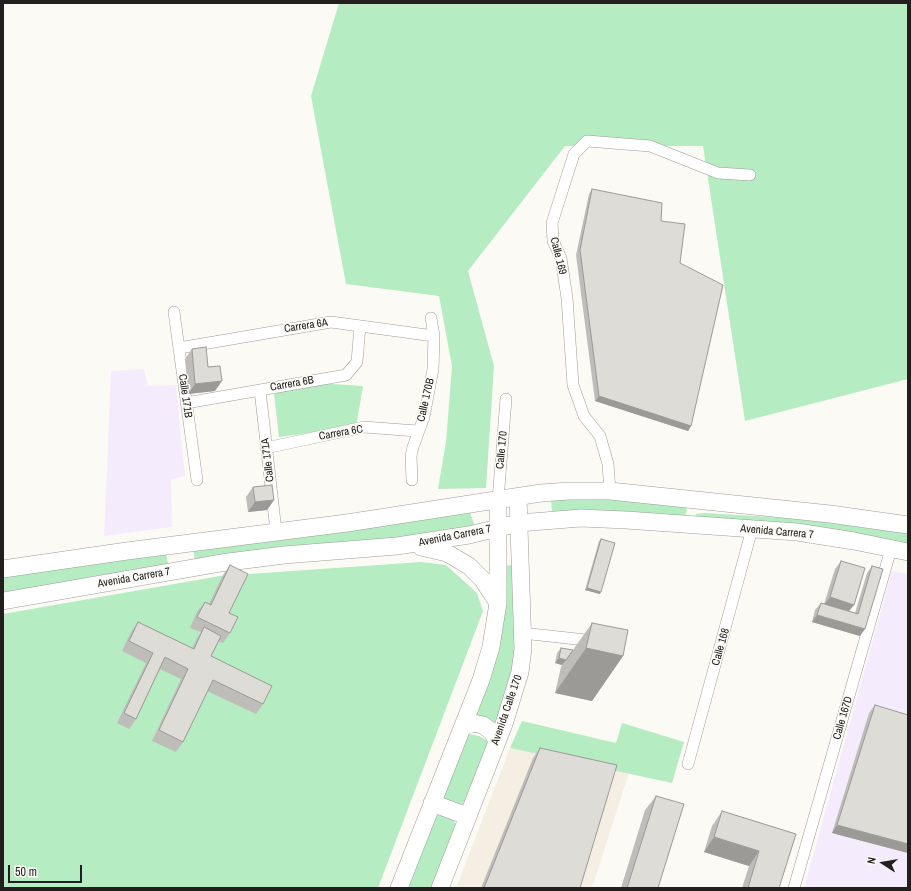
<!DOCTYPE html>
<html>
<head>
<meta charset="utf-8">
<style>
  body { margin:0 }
  #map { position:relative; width:911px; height:891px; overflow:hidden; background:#fcfaf5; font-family:"Archivo Narrow",sans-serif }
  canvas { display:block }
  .frame { position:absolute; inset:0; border:4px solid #21201f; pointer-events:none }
  .north { position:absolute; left:863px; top:843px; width:40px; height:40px; -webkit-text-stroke:3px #fcfaf5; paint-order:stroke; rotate:282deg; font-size:11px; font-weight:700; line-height:16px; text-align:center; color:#21201f }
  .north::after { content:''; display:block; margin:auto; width:14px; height:18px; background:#21201f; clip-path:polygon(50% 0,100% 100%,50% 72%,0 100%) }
  .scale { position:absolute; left:8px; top:865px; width:74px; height:18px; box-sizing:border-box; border:2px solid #21201f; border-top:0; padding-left:5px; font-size:12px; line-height:14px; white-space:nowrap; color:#21201f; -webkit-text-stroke:3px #fcfaf5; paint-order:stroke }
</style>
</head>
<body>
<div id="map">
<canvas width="911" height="891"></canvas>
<div class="frame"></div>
<div class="north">N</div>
<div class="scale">50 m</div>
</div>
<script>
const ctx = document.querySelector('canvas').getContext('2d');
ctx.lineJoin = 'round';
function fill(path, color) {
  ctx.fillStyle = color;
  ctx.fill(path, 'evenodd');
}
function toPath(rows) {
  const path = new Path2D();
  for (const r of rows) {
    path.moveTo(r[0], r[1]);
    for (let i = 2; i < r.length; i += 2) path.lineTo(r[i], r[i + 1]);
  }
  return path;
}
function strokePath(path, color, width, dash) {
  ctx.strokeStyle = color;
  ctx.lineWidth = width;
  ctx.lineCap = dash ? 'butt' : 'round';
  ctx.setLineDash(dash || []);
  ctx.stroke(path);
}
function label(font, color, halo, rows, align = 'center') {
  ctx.font = font + ' "Archivo Narrow",sans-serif';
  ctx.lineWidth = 3;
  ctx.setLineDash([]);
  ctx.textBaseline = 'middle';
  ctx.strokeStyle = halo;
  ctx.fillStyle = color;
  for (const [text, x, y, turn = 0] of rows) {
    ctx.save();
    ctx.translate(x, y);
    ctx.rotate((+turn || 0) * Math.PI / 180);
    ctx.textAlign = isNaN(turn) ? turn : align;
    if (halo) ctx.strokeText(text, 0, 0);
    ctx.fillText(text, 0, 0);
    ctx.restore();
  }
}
fill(toPath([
  [510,748,629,773,592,888,456,888]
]), '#f5efe3');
fill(toPath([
  [144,369,148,386,176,385,185,476,171,480,172,527,104,536,111,371],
  [892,571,908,574,908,888,804,888]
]), '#f4ecfd');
fill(toPath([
  [339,3,908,3,908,379,745,421,703,146,565,146,468,271,494,366,486,488,438,489,446,442,452,366,439,296,346,284,311,96],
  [316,383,363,386,356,427,279,437,274,394],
  [607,498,687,507,685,520,552,512,551,499],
  [470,512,475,527,434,534,195,560,193,549,328,533],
  [705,513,803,519,908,532,908,545,695,518,696,514],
  [166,553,168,564,3,595,3,575],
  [421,562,446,565,477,593,483,611,378,888,3,888,3,614,220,576],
  [514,565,516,667,496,726,472,718,500,566],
  [522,721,616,743,622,723,684,742,672,783,510,748],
  [468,734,479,736,488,741,466,801,459,806,442,801],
  [437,811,451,816,456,825,433,888,405,888]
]), '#b6ecc1');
const street = toPath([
  [174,312,197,480],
  [179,348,331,322,434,336],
  [260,390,276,531],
  [186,403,346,375,357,362,360,326],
  [266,448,364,427,417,431],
  [412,480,411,456,413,447,424,417,433,369,434,336,431,318],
  [610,491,608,464,600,436,584,416,573,385,567,298,561,258,553,241,552,223,574,154,587,141,650,146,718,173,750,175],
  [498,500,506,399],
  [522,633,595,641],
  [688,764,752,529],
  [794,888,891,549]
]);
const primary = toPath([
  [421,547,447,553,469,566,483,580,498,603],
  [3,569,127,551,347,523,541,493,569,491,610,491,830,514,908,525],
  [3,601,221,563,284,555,397,546,469,535,519,523,581,518,626,520,797,532,854,541,908,552],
  [463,727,473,723,483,725,492,732,497,741],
  [432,803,467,816],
  [399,888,481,680,491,647,498,603,498,500],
  [440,888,504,724,520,672,523,649,518,497]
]);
strokePath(street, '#9e9c98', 12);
strokePath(primary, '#9e9c98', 18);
strokePath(street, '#fff', 11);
strokePath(primary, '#fff', 17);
fill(toPath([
  [592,189,661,221,680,263,691,426,688,431,595,401,576,255,589,194],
  [192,349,208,367,215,391,188,394,185,359],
  [253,487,274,500,267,510,248,512,246,497],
  [601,539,600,594,585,590,599,541],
  [841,561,854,605,849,611,855,613,867,573,872,566,860,636,812,622,815,610,821,603,824,604,835,569],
  [230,565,229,613,230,633,223,643,218,641,211,656,263,704,256,714,207,691,183,742,176,752,152,741,181,679,160,669,136,719,129,729,117,723,146,663,122,651,131,632,138,622,192,648,197,638,201,632,190,628,197,612,205,602,209,604,223,575],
  [592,623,623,656,592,701,555,693,561,667,562,665,555,663,557,653,561,648,573,650],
  [875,705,908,853,832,833,869,713],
  [540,748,580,888,481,888,533,758],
  [656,796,658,888,621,888,645,810],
  [722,811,796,834,779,888,742,888,749,866,704,852,712,826]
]), '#bfbdb9');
fill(toPath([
  [222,381,215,391,188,394,195,384],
  [599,396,691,426,688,431,595,401],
  [274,500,267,510,248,512,255,502],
  [587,588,601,592,600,594,585,590],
  [830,597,854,605,848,612,824,605],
  [817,615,865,629,860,636,812,622],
  [586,648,623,656,592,701,555,693],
  [559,658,566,660,562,665,555,663],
  [837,825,908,844,908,853,832,833],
  [714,837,759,851,749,866,704,852]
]), '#9b9a96');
const building = toPath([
  [592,189,662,203,661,221,685,224,680,263,723,285,691,426,599,396,580,250,592,189],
  [206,347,208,367,220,366,222,381,195,384,192,349,206,347],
  [272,485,274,500,255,502,253,487,272,485],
  [601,539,615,543,601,592,587,588,601,539],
  [841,561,865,568,854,605,830,597,841,561],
  [230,565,248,574,229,613,238,617,230,633,197,617,205,602,211,605,230,565],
  [872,566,883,569,865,629,817,615,821,603,858,614,872,566],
  [138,622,194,649,204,627,221,636,211,656,272,686,263,704,213,680,183,742,159,730,188,669,165,657,136,719,124,713,153,653,129,641,138,622],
  [592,623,628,630,623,656,586,648,592,623],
  [561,648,573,650,566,660,559,658,561,648],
  [875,705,908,715,908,844,837,825,875,705],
  [540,748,617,765,580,888,484,888,540,748],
  [656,796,684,804,658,888,627,888,656,796],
  [722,811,796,834,779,888,748,888,759,851,714,837,722,811]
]);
fill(building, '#dedcd7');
strokePath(building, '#9b9a96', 1);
label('11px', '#21201f', '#fcfaf5', [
  ["Calle 169",558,256,76],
  ["Carrera 6A",306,326,-9],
  ["Carrera 6B",292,384,-10],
  ["Calle 171B",185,396,82],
  ["Calle 170B",426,400,-77],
  ["Carrera 6C",341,433,-10],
  ["Calle 170",502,450,-85],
  ["Calle 171A",268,460,-97],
  ["Avenida Carrera 7",777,532,5],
  ["Avenida Carrera 7",455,536,-11],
  ["Avenida Carrera 7",134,578,-10],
  ["Calle 168",721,647,-74],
  ["Avenida Calle 170",507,710,-71],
  ["Calle 167D",843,718,-74]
]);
</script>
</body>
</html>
